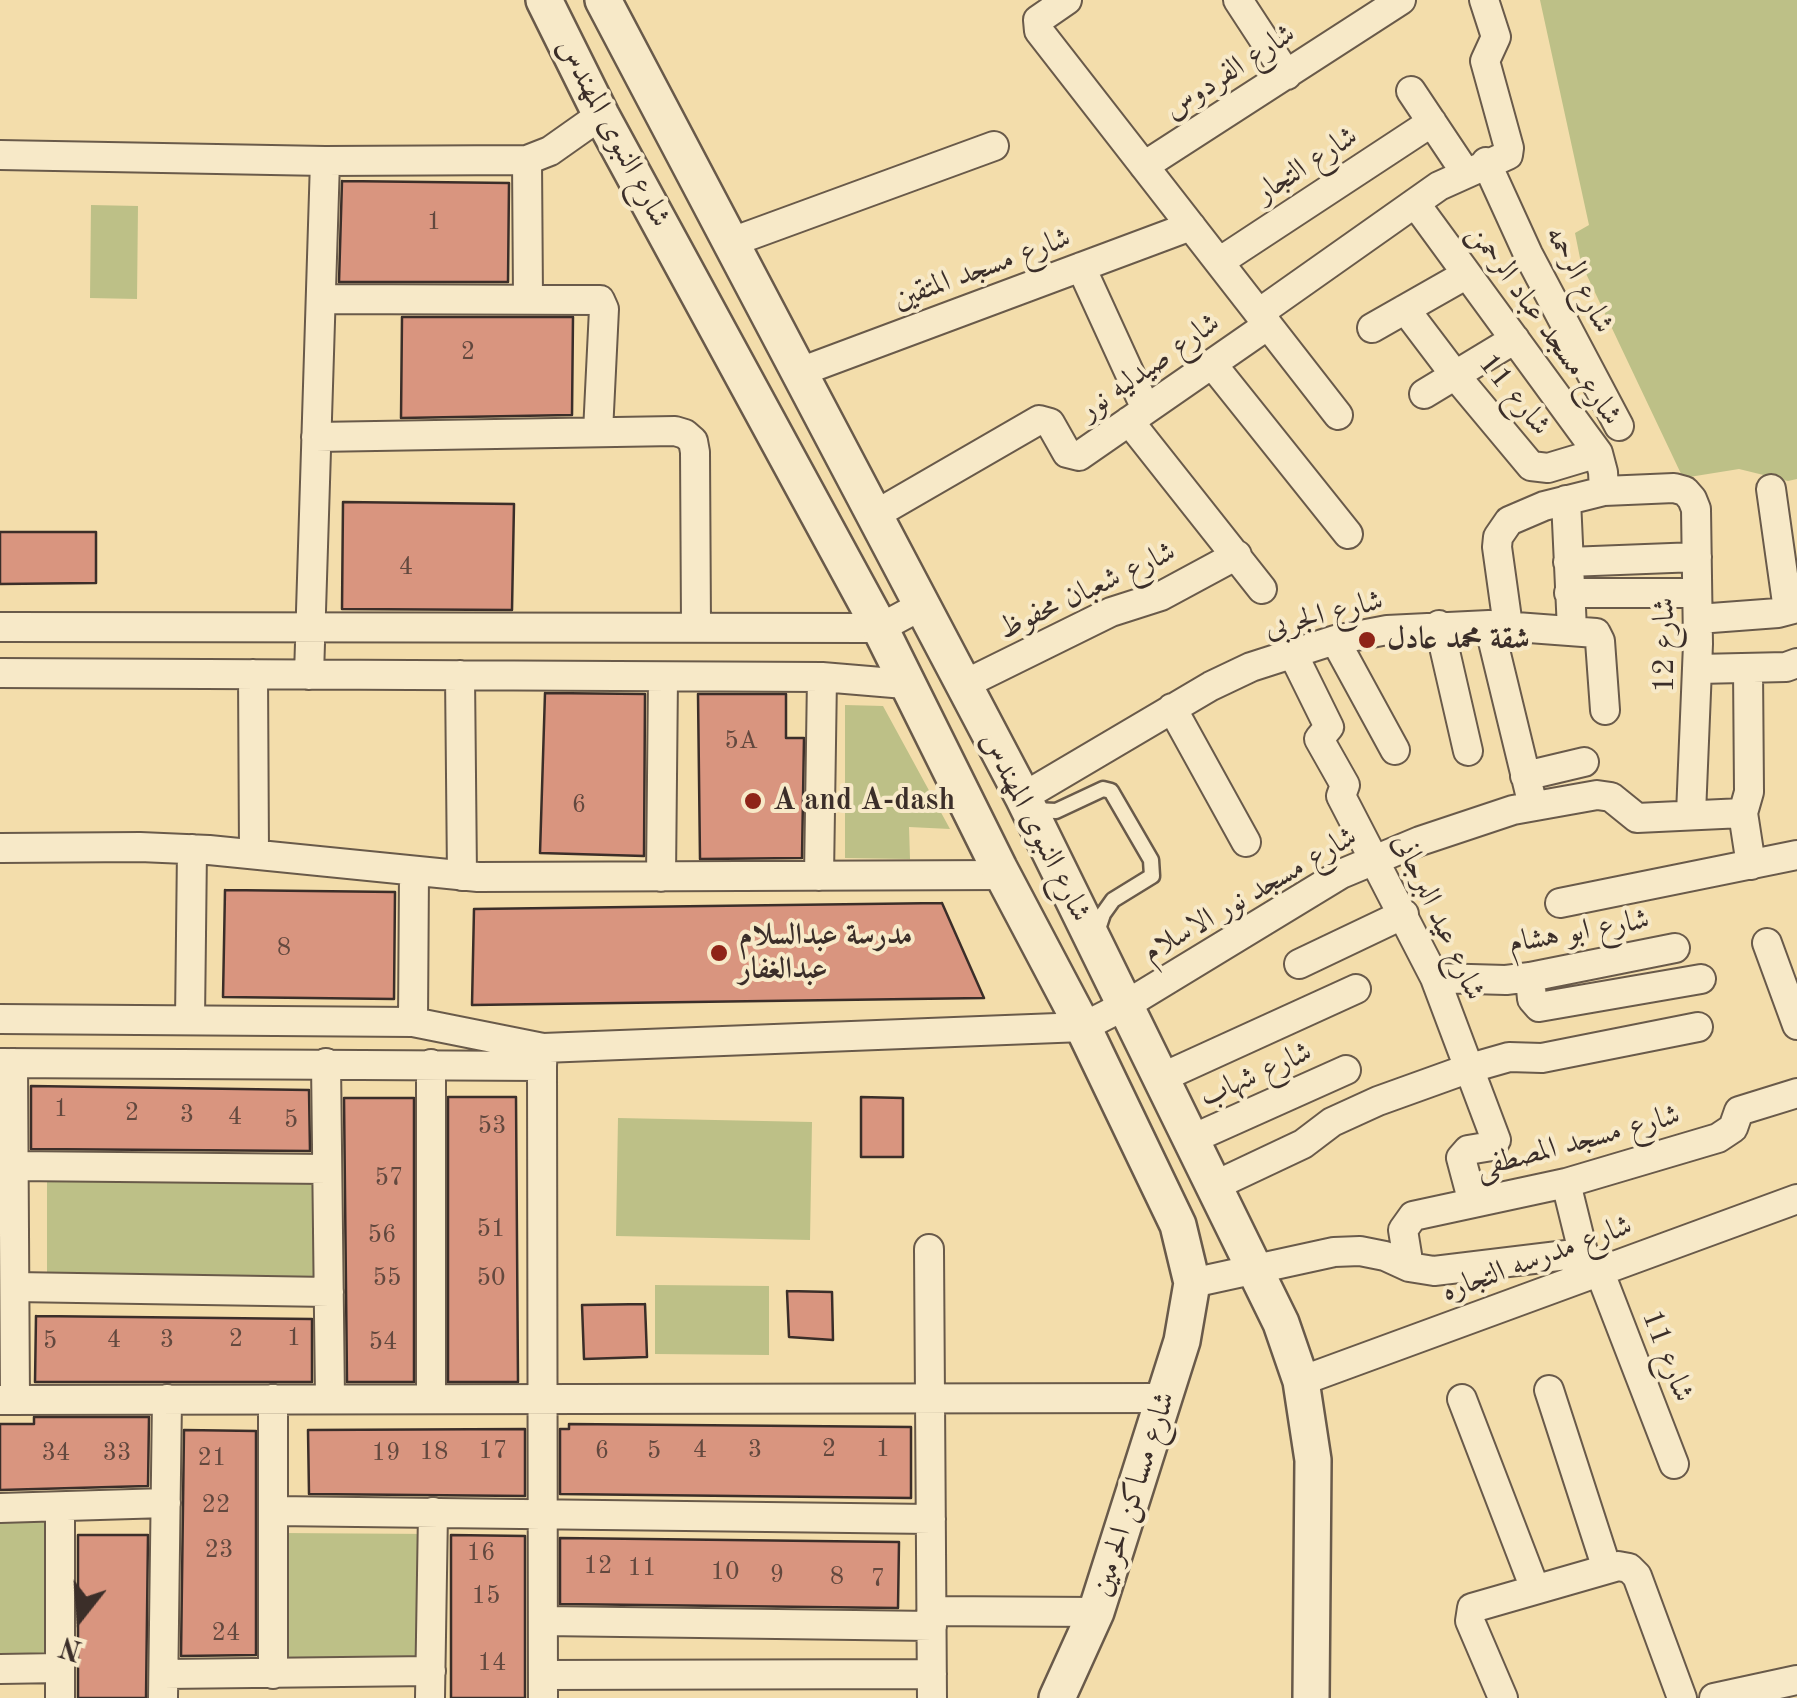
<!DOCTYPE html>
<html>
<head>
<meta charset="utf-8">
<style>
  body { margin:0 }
  #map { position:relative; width:1797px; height:1698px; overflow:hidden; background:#f3ddab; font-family:"Old Standard TT",serif }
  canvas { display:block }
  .north { position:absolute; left:30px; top:1568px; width:100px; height:100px; -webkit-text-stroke:8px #f7e9c8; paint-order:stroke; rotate:197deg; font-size:28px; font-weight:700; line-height:40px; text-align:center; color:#3b2e29 }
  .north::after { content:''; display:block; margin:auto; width:35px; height:45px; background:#3b2e29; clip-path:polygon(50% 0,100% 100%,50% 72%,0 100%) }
</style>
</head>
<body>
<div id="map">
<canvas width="1797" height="1698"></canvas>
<div class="north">N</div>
</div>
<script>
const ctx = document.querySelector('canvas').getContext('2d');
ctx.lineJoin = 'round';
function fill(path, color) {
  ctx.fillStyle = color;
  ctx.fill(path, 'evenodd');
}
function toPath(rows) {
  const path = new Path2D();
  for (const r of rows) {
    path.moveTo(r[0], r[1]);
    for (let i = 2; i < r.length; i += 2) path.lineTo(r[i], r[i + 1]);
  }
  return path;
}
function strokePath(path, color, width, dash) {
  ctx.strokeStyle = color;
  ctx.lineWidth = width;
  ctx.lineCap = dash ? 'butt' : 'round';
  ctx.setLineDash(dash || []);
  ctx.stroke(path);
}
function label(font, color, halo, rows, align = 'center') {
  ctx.font = font + ' "Old Standard TT",Amiri,serif';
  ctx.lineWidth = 8;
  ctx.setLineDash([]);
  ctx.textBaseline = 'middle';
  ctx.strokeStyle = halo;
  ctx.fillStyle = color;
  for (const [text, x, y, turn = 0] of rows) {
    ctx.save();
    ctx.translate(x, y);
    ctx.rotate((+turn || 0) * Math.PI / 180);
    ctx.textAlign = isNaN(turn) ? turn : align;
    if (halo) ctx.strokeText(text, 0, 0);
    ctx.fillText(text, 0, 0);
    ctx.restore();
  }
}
fill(toPath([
  [1540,0,1797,0,1797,479,1788,481,1739,469,1683,478,1581,263,1575,233,1589,225],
  [91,205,138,206,137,299,90,298],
  [845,705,883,706,950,829,909,827,910,859,845,858],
  [618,1118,812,1122,810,1240,616,1236],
  [47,1178,323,1179,323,1278,47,1278],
  [655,1285,769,1286,769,1355,655,1354],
  [0,1516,48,1516,46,1655,0,1654],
  [282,1533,432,1534,432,1667,282,1667]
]), '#bdc087');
const building = toPath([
  [342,181,509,183,508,282,339,282,342,181],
  [402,317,573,317,572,415,401,418,402,317],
  [343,502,514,504,512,610,342,609,343,502],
  [0,532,96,532,96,583,0,584,0,532],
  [545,693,645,694,644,856,540,853,545,693],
  [698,694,786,694,786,738,804,738,802,858,700,859,698,694],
  [225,890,395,892,394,999,223,997,225,890],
  [942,903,984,998,472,1005,474,909,942,903],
  [31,1086,309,1090,310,1151,31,1149,31,1086],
  [448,1097,516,1097,518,1382,448,1382,448,1097],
  [861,1097,903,1098,903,1157,861,1157,861,1097],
  [344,1098,414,1098,414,1382,347,1382,344,1098],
  [787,1291,832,1292,833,1340,789,1337,787,1291],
  [645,1304,647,1357,584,1359,582,1305,645,1304],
  [36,1316,312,1319,312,1382,35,1382,36,1316],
  [34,1417,149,1417,148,1486,0,1490,0,1424,34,1424,34,1417],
  [569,1424,911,1427,911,1498,560,1494,560,1429,569,1429,569,1424],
  [525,1429,525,1496,309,1494,308,1430,525,1429],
  [184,1430,256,1431,256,1655,181,1656,184,1430],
  [78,1535,148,1535,146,1698,78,1698,78,1535],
  [451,1535,525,1536,525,1698,451,1698,451,1535],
  [560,1538,899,1542,898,1608,560,1604,560,1538]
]);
fill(building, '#d9957f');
strokePath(building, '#3b2e29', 2.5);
const service = toPath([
  [1034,810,1056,811,1103,789,1111,791,1151,860,1152,876,1113,900,1103,914,1096,935]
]);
const minor = toPath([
  [1067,0,1038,20,1039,31,1338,415],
  [1238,0,1287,75],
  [1411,91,1465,172],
  [0,155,325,161,527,160,550,151,601,115],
  [527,160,528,298],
  [1486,162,1528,254,1619,426],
  [1144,166,1401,0],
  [1415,203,1598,453,1603,472,1604,491],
  [729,243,994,146],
  [1219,262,1432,122],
  [1081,267,1146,409],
  [321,299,600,300,604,309,598,432],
  [1405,309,1455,375,1531,466,1548,468,1598,453],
  [1259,313,1439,186,1508,155,1509,148,1485,61,1496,37,1484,0],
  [1372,328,1467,274],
  [1212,364,1348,534],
  [797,373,1191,226],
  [1424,394,1515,339],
  [1129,421,1262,589],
  [316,437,675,431,685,434,693,441,695,452,696,626],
  [1771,489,1788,610],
  [1566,500,1572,630],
  [873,516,1039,420,1050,423,1067,453,1079,456,1268,325],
  [1568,562,1697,557],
  [1569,593,1697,593],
  [1698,619,1778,613,1797,608],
  [1439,625,1468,751],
  [1489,625,1533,806],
  [1508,626,1497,547,1498,537,1509,521,1544,506,1604,491,1674,488,1685,491,1692,499,1696,509,1698,644,1691,814],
  [0,627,880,628,921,606],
  [1335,640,1395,750],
  [1292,652,1329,727,1319,739,1345,785,1341,796,1435,978,1496,1140,1492,1146,1468,1150,1461,1158,1473,1203],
  [1698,669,1786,667,1797,663],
  [1748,669,1749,792,1743,813,1751,865],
  [0,673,822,677,905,684],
  [253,674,254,854],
  [309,675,325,161],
  [460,675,462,876],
  [963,685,1111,612,1161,596,1237,555],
  [1172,708,1246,842],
  [1525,776,1584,762],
  [1023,797,1211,686,1251,667,1335,640,1387,630,1489,625,1596,633,1600,641,1605,710],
  [0,848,140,847,209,850,478,877,1003,875],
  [819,876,822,677],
  [661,877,663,677],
  [1560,903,1797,855],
  [1767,943,1797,1025],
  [1299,964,1404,914],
  [1530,977,1532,999,1539,1007,1701,979],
  [1435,978,1506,980,1530,977,1675,948],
  [0,1019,413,1022,543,1048,1083,1027,1124,1006,1341,874,1420,841,1513,810,1597,795,1611,797,1637,818,1743,813],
  [190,1020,192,849],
  [413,1022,414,871],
  [0,1063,542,1066,543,1049],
  [13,1063,15,1400],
  [326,1063,330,1399],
  [431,1064,431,1399],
  [542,1066,543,1698],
  [1163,1077,1356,989],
  [1192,1139,1346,1070],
  [14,1166,327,1169],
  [1566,1183,1587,1268],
  [1214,1186,1303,1144,1332,1122,1378,1101,1467,1069,1509,1057,1542,1058,1698,1027],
  [929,1249,932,1698],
  [1409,1267,1403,1230,1413,1216,1566,1183,1718,1138,1733,1128,1739,1111,1797,1093],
  [1599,1270,1674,1464],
  [1192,1283,1334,1252,1360,1251,1385,1256,1409,1267,1434,1271,1583,1253],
  [15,1287,329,1292],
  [1301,1381,1797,1199],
  [1549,1390,1607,1569],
  [273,1399,273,1674],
  [1462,1399,1535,1589],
  [0,1400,1165,1398],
  [0,1508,166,1503],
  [60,1508,60,1698],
  [275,1511,931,1519],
  [932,1611,1096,1612],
  [544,1621,932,1626],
  [0,1669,60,1668],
  [164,1674,431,1671],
  [543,1675,932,1674],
  [163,1698,167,1399],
  [430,1698,433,1512],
  [1503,1698,1470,1621,1472,1608,1618,1566,1629,1568,1637,1576,1682,1698],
  [1714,1698,1797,1680]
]);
const tertiary = toPath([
  [544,0,601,115,880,628,999,868,1083,1027,1178,1225,1192,1283,1182,1341,1096,1612,1057,1698],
  [603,0,1023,797,1281,1323,1301,1381,1313,1460,1311,1698]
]);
strokePath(service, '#695a4a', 19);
strokePath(minor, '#695a4a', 32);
strokePath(tertiary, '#695a4a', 40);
strokePath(service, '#f7e9c8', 14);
strokePath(minor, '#f7e9c8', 28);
strokePath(tertiary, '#f7e9c8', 35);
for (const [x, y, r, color] of [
  [1367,640,10,"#8f2418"],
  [753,801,10,"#8f2418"],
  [719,953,10,"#8f2418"]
]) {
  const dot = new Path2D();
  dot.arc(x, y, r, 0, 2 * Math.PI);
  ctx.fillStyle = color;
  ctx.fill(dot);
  strokePath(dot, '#f7e9c8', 4);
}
label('25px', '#62483e', null, [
  ["1",434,222],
  ["2",468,352],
  ["4",406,567],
  ["5A",741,741],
  ["6",579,805],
  ["8",284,948],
  ["1",61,1109],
  ["2",132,1113],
  ["3",187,1115],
  ["4",235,1117],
  ["5",291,1120],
  ["53",492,1126],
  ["57",389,1178],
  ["51",491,1229],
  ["56",382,1235],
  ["55",387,1278],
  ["50",491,1278],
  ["1",294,1338],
  ["2",236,1339],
  ["4",114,1340],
  ["3",167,1340],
  ["5",50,1341],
  ["54",383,1342],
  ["2",829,1449],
  ["1",883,1449],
  ["4",700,1450],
  ["3",755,1450],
  ["17",493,1451],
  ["6",602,1451],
  ["5",654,1451],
  ["18",434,1452],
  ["34",56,1453],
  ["33",117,1453],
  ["19",386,1453],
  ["21",212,1458],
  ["22",216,1505],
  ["23",219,1550],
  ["16",481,1553],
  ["12",598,1566],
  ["11",642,1568],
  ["10",725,1572],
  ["9",777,1575],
  ["8",837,1577],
  ["7",878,1579],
  ["15",486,1596],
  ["24",226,1633],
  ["14",492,1663]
]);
label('30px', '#3b2e29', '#f7e9c8', [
  ["شارع الفردوس",1230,72,-33],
  ["شارع النبوى المهندس",613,133,62],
  ["شارع التجار",1307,165,-33],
  ["شارع مسجد المتقين",982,269,-20],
  ["شارع الرحمه",1579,280,63],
  ["شارع مسجد عباد الرحمن",1544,325,54],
  ["شارع صيدليه نور",1150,367,-35],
  ["شارع 11",1514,395,51],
  ["شارع شعبان محفوظ",1087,591,-25],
  ["شارع الجربى",1324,615,-14],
  ["شارع 12",1665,645,-90],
  ["شارع النبوى المهندس",1035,827,63],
  ["شارع مسجد نور الاسلام",1250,895,-30],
  ["شارع عيد البرجانى",1438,917,65],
  ["شارع ابو هشام",1579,932,-10],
  ["شارع شهاب",1256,1075,-24],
  ["شارع مسجد المصطفى",1578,1142,-15],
  ["شارع مدرسه التجاره",1537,1259,-20],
  ["شارع 11",1667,1356,69],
  ["شارع مساكن الحرمين",1134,1494,-72]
]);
label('bold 30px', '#3b2e29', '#f7e9c8', [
  ["شقة محمد عادل",1387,640],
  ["A and A-dash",773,801],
  ["مدرسة عبدالسلام",739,936],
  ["عبدالغفار",739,970]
], 'left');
</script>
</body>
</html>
